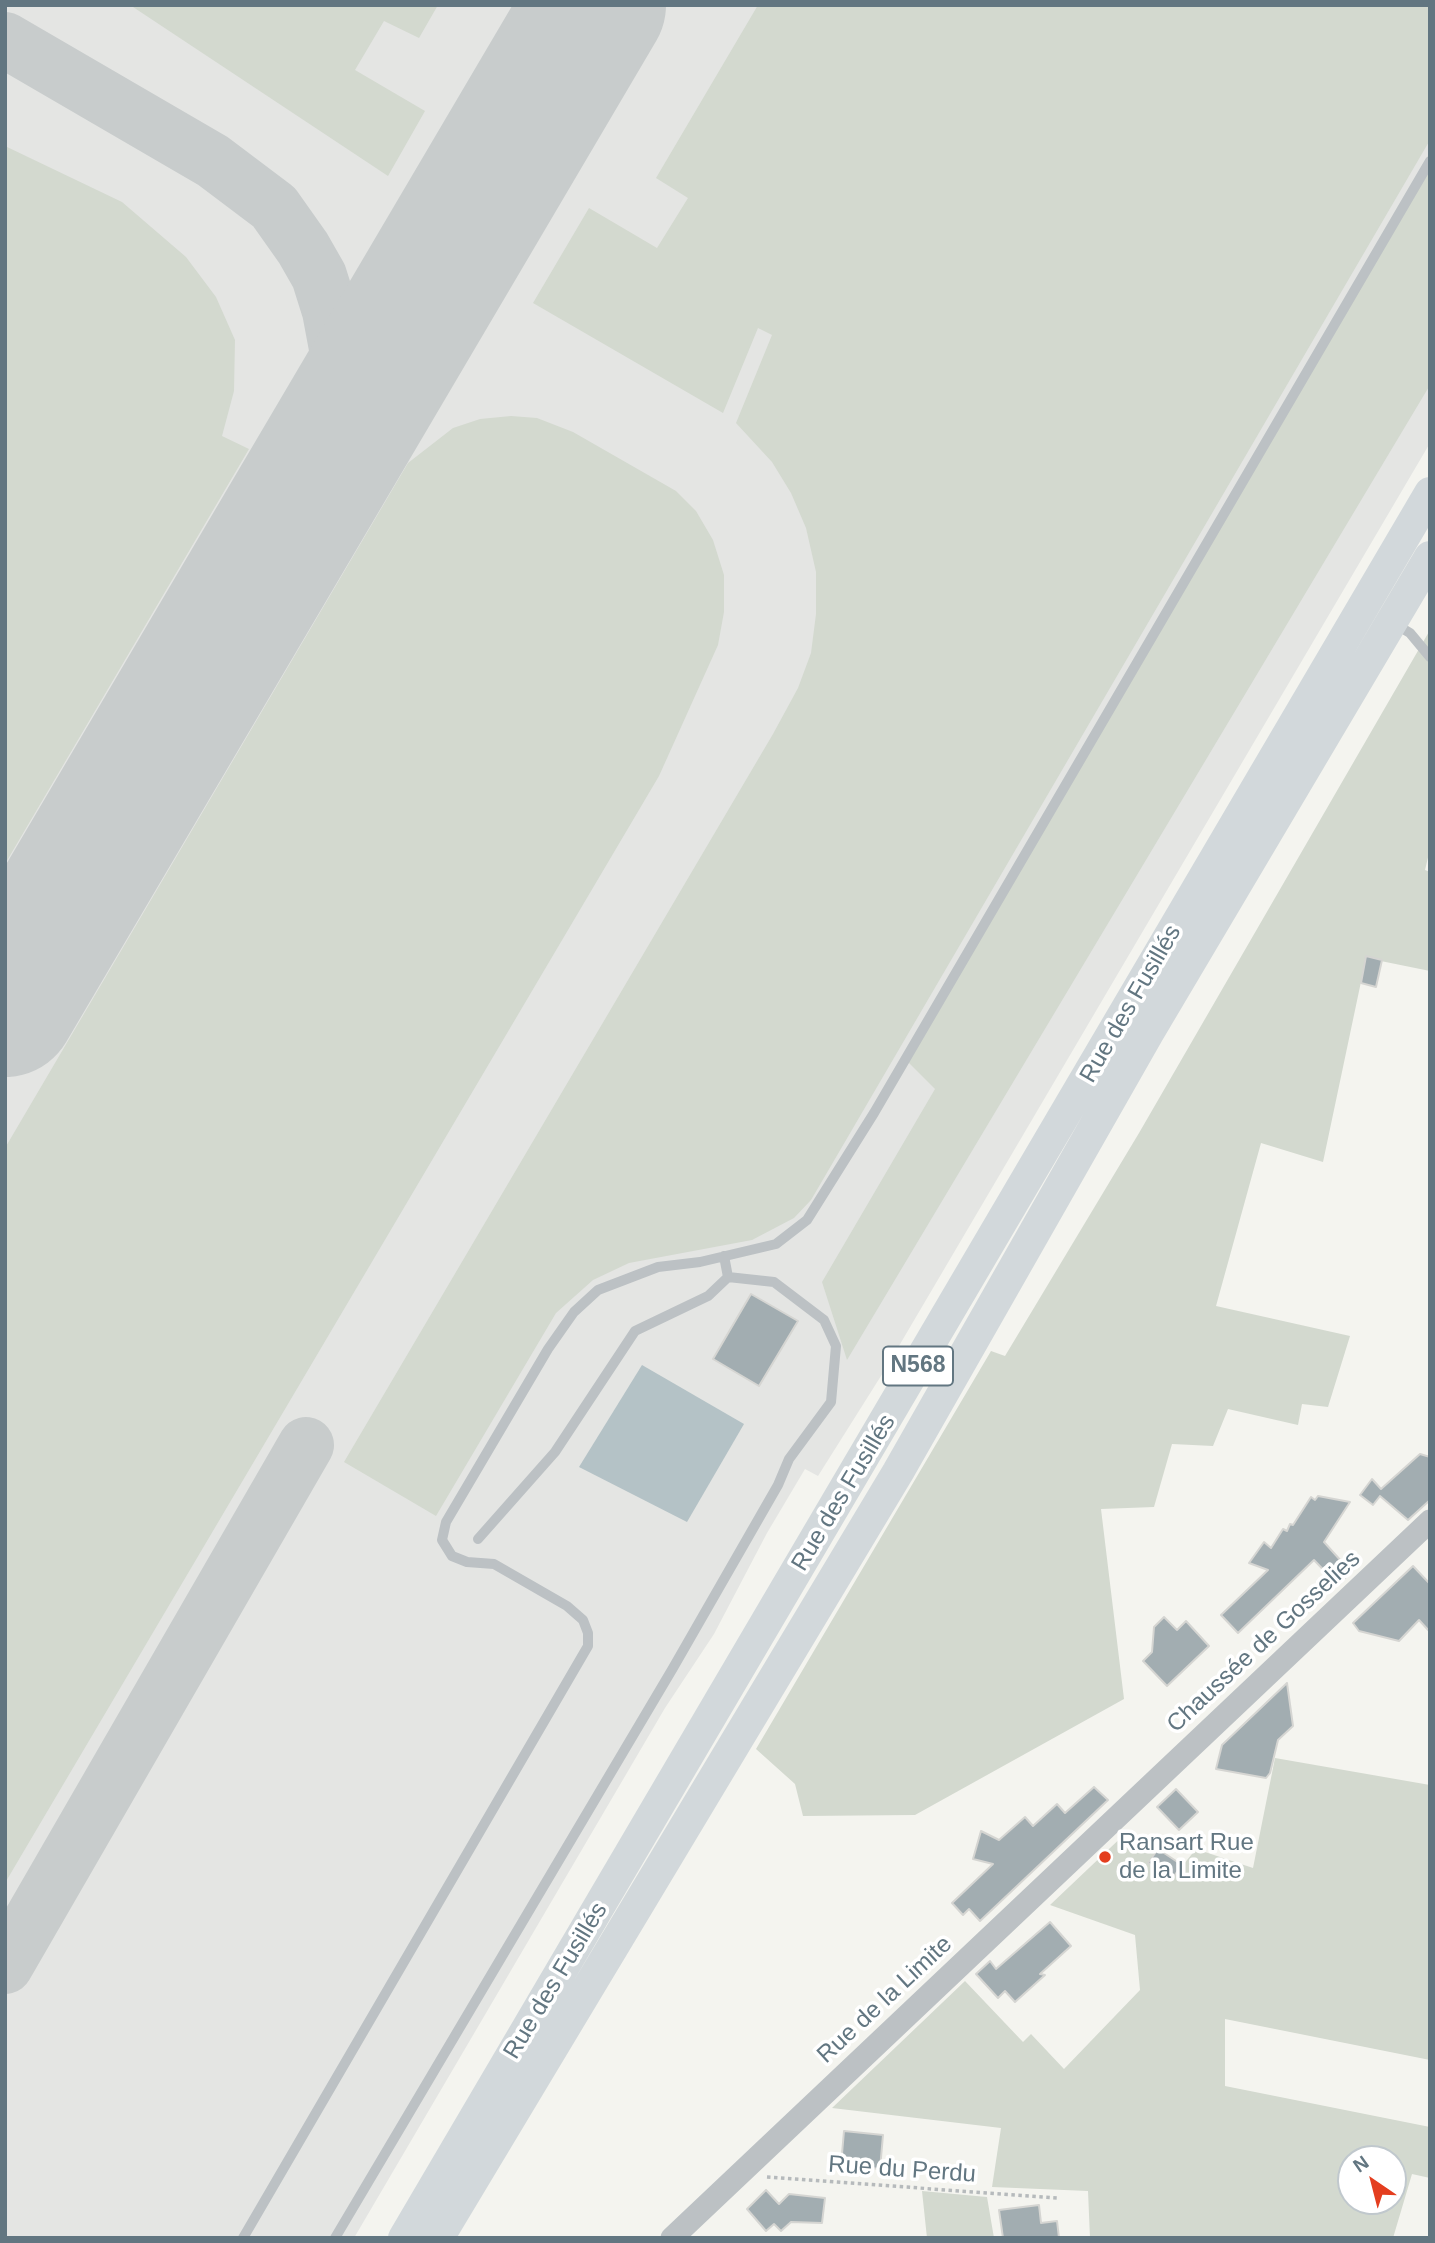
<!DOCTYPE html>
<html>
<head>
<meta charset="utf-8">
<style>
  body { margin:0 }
  #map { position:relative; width:1435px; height:2243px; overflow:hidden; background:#f4f4ef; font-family:Arial,sans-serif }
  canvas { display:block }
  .frame { position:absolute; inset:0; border:7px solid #627681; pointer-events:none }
  .north { position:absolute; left:1337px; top:2145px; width:70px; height:70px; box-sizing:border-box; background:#fff; border:2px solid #c0c8cd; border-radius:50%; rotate:325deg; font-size:19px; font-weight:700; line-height:28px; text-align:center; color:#627681 }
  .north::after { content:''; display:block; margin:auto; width:24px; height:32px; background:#e43e1f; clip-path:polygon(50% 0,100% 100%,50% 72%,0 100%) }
</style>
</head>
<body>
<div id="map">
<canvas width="1435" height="2243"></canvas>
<div class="frame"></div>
<div class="north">N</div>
</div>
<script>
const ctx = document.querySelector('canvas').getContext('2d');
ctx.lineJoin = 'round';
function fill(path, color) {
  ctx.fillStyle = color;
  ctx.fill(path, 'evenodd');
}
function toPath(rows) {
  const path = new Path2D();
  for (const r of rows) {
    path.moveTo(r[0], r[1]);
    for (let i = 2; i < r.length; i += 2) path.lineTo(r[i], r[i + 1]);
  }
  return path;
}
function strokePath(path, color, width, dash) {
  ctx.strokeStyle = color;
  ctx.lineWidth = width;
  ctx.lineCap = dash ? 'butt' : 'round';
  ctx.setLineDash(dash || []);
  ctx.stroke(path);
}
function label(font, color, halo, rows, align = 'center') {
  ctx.font = font + ' Arial,sans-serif';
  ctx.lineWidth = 7;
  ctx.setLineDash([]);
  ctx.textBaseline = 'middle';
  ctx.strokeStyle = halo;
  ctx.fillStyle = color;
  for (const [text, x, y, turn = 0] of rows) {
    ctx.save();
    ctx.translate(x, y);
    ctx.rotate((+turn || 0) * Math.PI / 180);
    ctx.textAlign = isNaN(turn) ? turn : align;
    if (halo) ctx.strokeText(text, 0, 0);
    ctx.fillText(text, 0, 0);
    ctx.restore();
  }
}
fill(toPath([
  [5,5,1430,5,1430,443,886,1368,818,1476,805,1469,767,1533,714,1634,665,1708,354,2238,5,2238]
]), '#e4e5e3');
fill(toPath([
  [130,5,438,5,419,38,384,21,355,70,425,111,388,176],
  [758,5,1430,5,1430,140,811,1200,794,1218,752,1240,629,1263,593,1280,556,1313,436,1516,344,1462,773,734,798,688,811,653,816,614,816,572,806,528,791,493,772,462,736,423,772,335,758,328,723,413,533,303,589,208,657,248,688,198,656,178],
  [5,146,122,202,186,257,216,297,235,340,234,391,222,436,249,449,5,864],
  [1430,160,1430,385,847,1360,822,1282,935,1089,905,1059],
  [511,416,537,418,573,432,676,491,696,511,713,540,724,575,724,612,718,645,659,776,5,1883,5,1148,408,463,453,428,480,419],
  [1430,630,1430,849,1425,870,1430,872,1430,971,1366,958,1323,1162,1261,1143,1216,1306,1350,1336,1328,1407,1302,1404,1298,1425,1228,1409,1213,1446,1172,1444,1154,1507,1101,1509,1124,1699,915,1815,803,1816,795,1784,756,1749,991,1351,1005,1356,1139,1133],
  [1275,1758,1430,1785,1430,2060,1225,2019,1225,2086,1430,2127,1430,2178,1412,2174,1393,2238,1090,2238,1088,2191,992,2187,1001,2128,832,2108,965,1981,1023,2042,1031,2034,1064,2069,1140,1990,1135,1935,1050,1905,1129,1830,1179,1870,1196,1849,1253,1868],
  [1351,2159,1393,2159,1393,2201,1351,2201],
  [922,2191,987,2197,994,2238,927,2238]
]), '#d3d9cf');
fill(toPath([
  [642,1365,744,1424,687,1522,579,1467]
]), '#b4c2c6');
strokePath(toPath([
  [5,40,213,161,274,207,303,248,319,276,330,311,339,359,337,402,327,447,287,526],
  [5,1966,306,1445]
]), '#c8cccc', 56);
strokePath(toPath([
  [5,1006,595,5]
]), '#c8cccc', 142);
const building = toPath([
  [1366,956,1382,960,1376,987,1361,983,1366,956],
  [751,1294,798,1321,759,1386,713,1359,751,1294],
  [1420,1454,1430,1457,1430,1500,1408,1520,1380,1496,1373,1505,1360,1495,1372,1479,1381,1489,1420,1454],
  [1318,1496,1350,1502,1324,1542,1351,1572,1338,1585,1314,1560,1238,1633,1221,1615,1268,1570,1249,1563,1264,1542,1271,1548,1283,1529,1287,1531,1290,1524,1293,1525,1311,1497,1315,1500,1318,1496],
  [1413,1566,1430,1584,1430,1632,1419,1620,1399,1641,1359,1631,1353,1623,1413,1566],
  [1164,1617,1177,1630,1186,1621,1209,1646,1167,1686,1143,1661,1152,1652,1154,1627,1164,1617],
  [1287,1683,1293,1726,1278,1740,1270,1773,1266,1778,1216,1769,1222,1745,1287,1683],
  [1094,1787,1108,1800,980,1921,969,1909,963,1915,952,1903,993,1864,973,1859,981,1831,999,1840,1025,1817,1033,1826,1057,1804,1065,1813,1094,1787],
  [1176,1789,1198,1812,1179,1830,1157,1807,1176,1789],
  [1158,1849,1182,1865,1172,1879,1148,1863,1158,1849],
  [1050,1922,1071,1946,1040,1974,1045,1975,1015,2002,1005,1991,998,1998,976,1974,990,1961,996,1969,1050,1922],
  [844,2131,883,2135,880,2169,841,2165,844,2131],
  [766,2190,779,2204,789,2194,825,2198,822,2223,791,2222,781,2231,774,2224,766,2231,747,2209,766,2190],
  [1039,2205,1041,2223,1057,2221,1059,2238,1003,2238,999,2210,1039,2205]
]);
fill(building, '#a2adb1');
strokePath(building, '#d5d5d2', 2);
strokePath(toPath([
  [767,2177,1057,2198]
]), '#b6babc', 3.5, [3.5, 3.5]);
strokePath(toPath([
  [1395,624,1410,633,1430,657],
  [724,1256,728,1277],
  [478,1539,555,1452,635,1331,708,1296,728,1277],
  [243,2238,588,1646,588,1633,583,1620,567,1606,494,1564,467,1562,452,1556,442,1540,446,1522,548,1349,574,1312,598,1290,658,1267,700,1262,776,1244,807,1220,874,1113,1430,161],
  [335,2238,673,1668,778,1485,789,1459,831,1402,836,1346,824,1320,774,1282,728,1277]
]), '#bcc1c4', 10);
strokePath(toPath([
  [672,2238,1430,1521]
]), '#bcc1c4', 23);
strokePath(toPath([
  [404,2238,1430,493],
  [438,2238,898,1472,1148,1033,1430,557]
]), '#d2d8db', 32);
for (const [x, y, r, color] of [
  [1105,1857,7,"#e43e1f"]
]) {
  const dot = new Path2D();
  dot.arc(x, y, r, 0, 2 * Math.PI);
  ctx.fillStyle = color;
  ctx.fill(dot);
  strokePath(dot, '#fff', 2.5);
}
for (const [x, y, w] of [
  [918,1366,70]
]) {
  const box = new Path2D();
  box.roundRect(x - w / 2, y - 19.5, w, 39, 5);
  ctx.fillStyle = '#fff';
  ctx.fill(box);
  strokePath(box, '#627681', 2);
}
label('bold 23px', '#627681', null, [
  ["N568",918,1366]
]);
label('24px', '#627681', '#fff', [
  ["Rue des Fusillés",1131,1004,-60],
  ["Rue des Fusillés",844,1493,-59],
  ["Chaussée de Gosselies",1264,1642,-43],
  ["Rue des Fusillés",556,1981,-59],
  ["Rue de la Limite",885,2000,-43],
  ["Rue du Perdu",902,2170,4]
]);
label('24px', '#627681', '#fff', [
  ["Ransart Rue",1119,1843],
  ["de la Limite",1119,1871]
], 'left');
</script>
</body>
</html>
